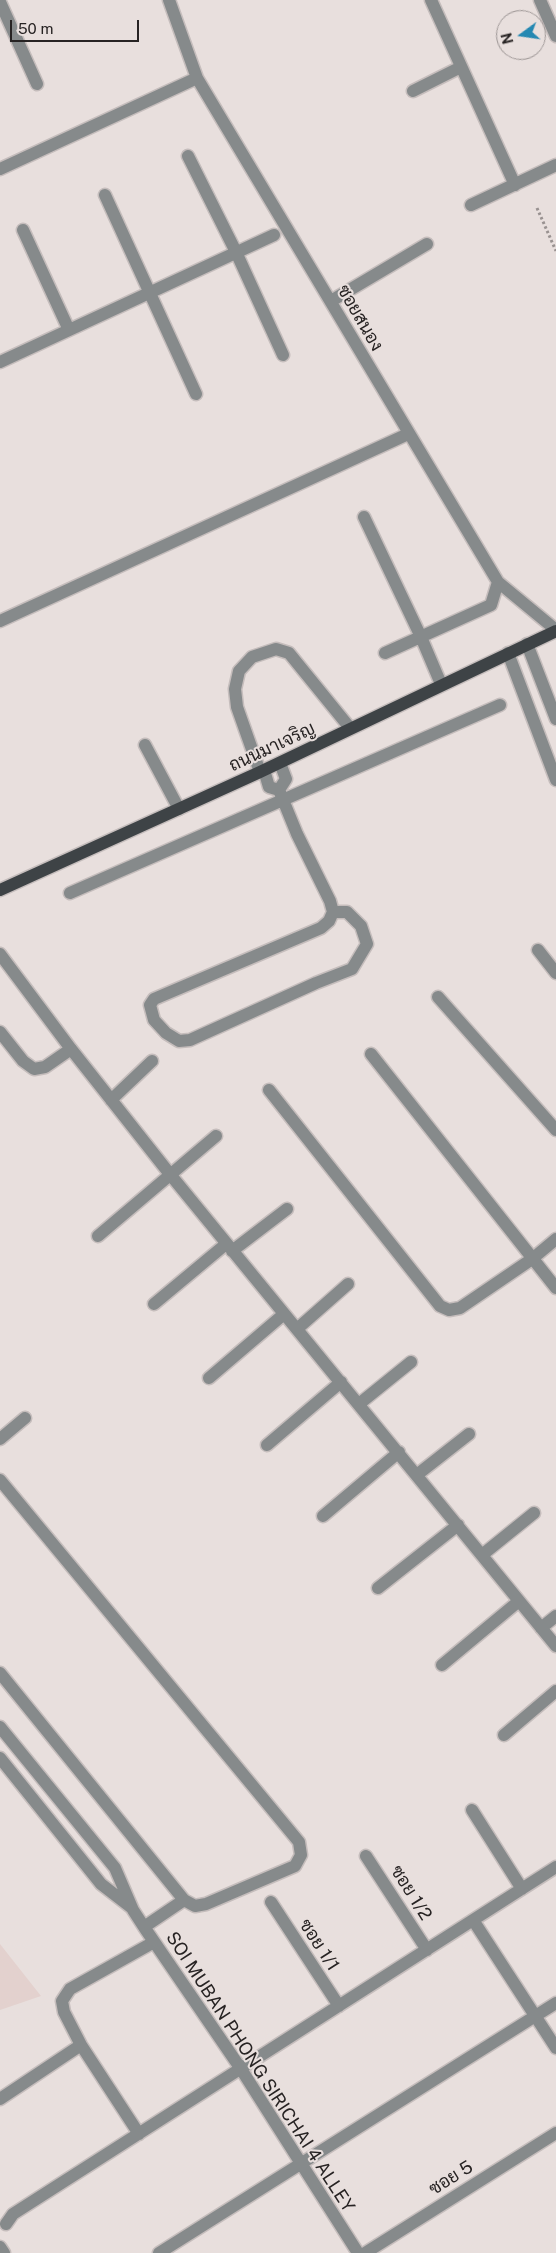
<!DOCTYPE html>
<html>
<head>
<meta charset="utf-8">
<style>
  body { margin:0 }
  #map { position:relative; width:556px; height:2253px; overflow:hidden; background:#e8dfdd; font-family:"Public Sans",sans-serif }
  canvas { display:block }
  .north { position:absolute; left:496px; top:10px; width:50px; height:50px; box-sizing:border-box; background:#e8dfdd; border:1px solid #9b9493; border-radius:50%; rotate:256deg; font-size:14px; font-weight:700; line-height:20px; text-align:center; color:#272323 }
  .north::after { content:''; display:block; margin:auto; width:18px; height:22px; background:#2488b2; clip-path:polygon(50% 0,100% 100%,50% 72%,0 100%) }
  .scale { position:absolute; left:10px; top:20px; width:129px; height:22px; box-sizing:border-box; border:2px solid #272323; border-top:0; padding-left:6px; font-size:15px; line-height:18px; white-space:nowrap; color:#272323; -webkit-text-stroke:4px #e8dfdd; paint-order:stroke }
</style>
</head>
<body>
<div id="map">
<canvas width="556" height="2253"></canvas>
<div class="north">N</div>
<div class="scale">50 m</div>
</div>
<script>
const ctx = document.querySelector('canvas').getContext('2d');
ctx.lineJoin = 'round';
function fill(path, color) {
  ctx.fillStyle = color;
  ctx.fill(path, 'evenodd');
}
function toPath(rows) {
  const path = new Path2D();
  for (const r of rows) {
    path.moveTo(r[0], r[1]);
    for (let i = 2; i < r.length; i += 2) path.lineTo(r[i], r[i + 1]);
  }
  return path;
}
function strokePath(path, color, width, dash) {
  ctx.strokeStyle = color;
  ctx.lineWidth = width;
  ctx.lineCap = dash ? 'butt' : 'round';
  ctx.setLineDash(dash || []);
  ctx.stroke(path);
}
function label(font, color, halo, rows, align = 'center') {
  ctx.font = font + ' "Public Sans",Sarabun,sans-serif';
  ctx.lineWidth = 4;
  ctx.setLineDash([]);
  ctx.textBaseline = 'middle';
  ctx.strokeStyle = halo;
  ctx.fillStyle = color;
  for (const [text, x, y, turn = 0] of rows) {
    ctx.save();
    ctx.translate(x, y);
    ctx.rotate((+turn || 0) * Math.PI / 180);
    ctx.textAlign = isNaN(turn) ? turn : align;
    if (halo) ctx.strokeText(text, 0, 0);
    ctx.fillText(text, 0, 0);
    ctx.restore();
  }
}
fill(toPath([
  [0,1944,41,1996,0,2010]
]), '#e3d1ce');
const minor = toPath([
  [169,0,197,78,498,582,556,630],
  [431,0,515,185],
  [540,0,556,36],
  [0,2,37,84],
  [413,91,461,67],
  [188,156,236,252,283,355],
  [0,169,197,78],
  [105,195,196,394],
  [471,205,556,165],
  [23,230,69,330],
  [331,301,427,244],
  [0,362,274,235],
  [364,517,421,637,441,684],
  [0,621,408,434],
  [527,644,556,719],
  [385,653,491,605,498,582],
  [508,653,556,780],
  [145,745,179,809],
  [264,770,269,787,279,790],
  [260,772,237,707,235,689,239,671,252,657,276,649,289,653,350,728],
  [279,790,297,834,330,901,333,912,329,921,321,928,154,999,150,1005,154,1020,166,1033,179,1041,190,1040,316,983,352,969,367,944,361,926,347,912,333,912],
  [279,790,286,779,280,763],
  [70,893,500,705],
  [538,950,556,973],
  [0,954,71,1049,169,1173,556,1646],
  [438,997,556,1130],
  [0,1032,23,1061,34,1069,45,1067,71,1049],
  [371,1054,556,1288],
  [269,1090,440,1306,449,1310,460,1308,532,1259,556,1239],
  [111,1100,152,1061],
  [98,1236,216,1136],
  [232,1251,287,1209],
  [154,1304,226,1244],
  [297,1329,348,1284],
  [209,1378,284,1314],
  [359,1404,411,1362],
  [0,1439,25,1418],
  [267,1445,341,1382],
  [418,1474,469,1434],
  [0,1480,299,1842,301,1855,295,1866,206,1904,195,1906,184,1900,0,1673],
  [323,1516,399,1452],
  [482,1555,534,1513],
  [378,1588,458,1525],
  [541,1628,556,1616],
  [442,1665,519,1601],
  [0,1727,115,1868,133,1910,144,1927,241,2069,358,2253],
  [504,1735,556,1691],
  [0,1758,101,1884,132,1908],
  [472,1810,522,1889],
  [366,1856,427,1950],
  [271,1902,339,2006],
  [473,1920,556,2048],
  [144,1927,184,1900],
  [0,2099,81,2045],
  [139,2134,81,2045,64,2012,62,2001,70,1989,154,1942],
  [6,2224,13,2214,556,1867],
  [0,2247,4,2253],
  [159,2253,556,2003],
  [365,2253,556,2133]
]);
const major = toPath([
  [0,890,260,772,556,631]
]);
strokePath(minor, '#c5bdbc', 15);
strokePath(major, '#c5bdbc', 15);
strokePath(toPath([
  [537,208,556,251]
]), '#999291', 3, [2.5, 2.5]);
strokePath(minor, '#868a8b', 12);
strokePath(major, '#3e4346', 12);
label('18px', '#272323', '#e8dfdd', [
  ["ซอยสนอง",360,318,60],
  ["ถนนมาเจริญ",272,747,-25],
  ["ซอย 1/2",411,1893,58],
  ["ซอย 1/1",319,1945,57],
  ["SOI MUBAN PHONG SIRICHAI 4 ALLEY",260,2072,57],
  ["ซอย 5",451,2178,-32]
]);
</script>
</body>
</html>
